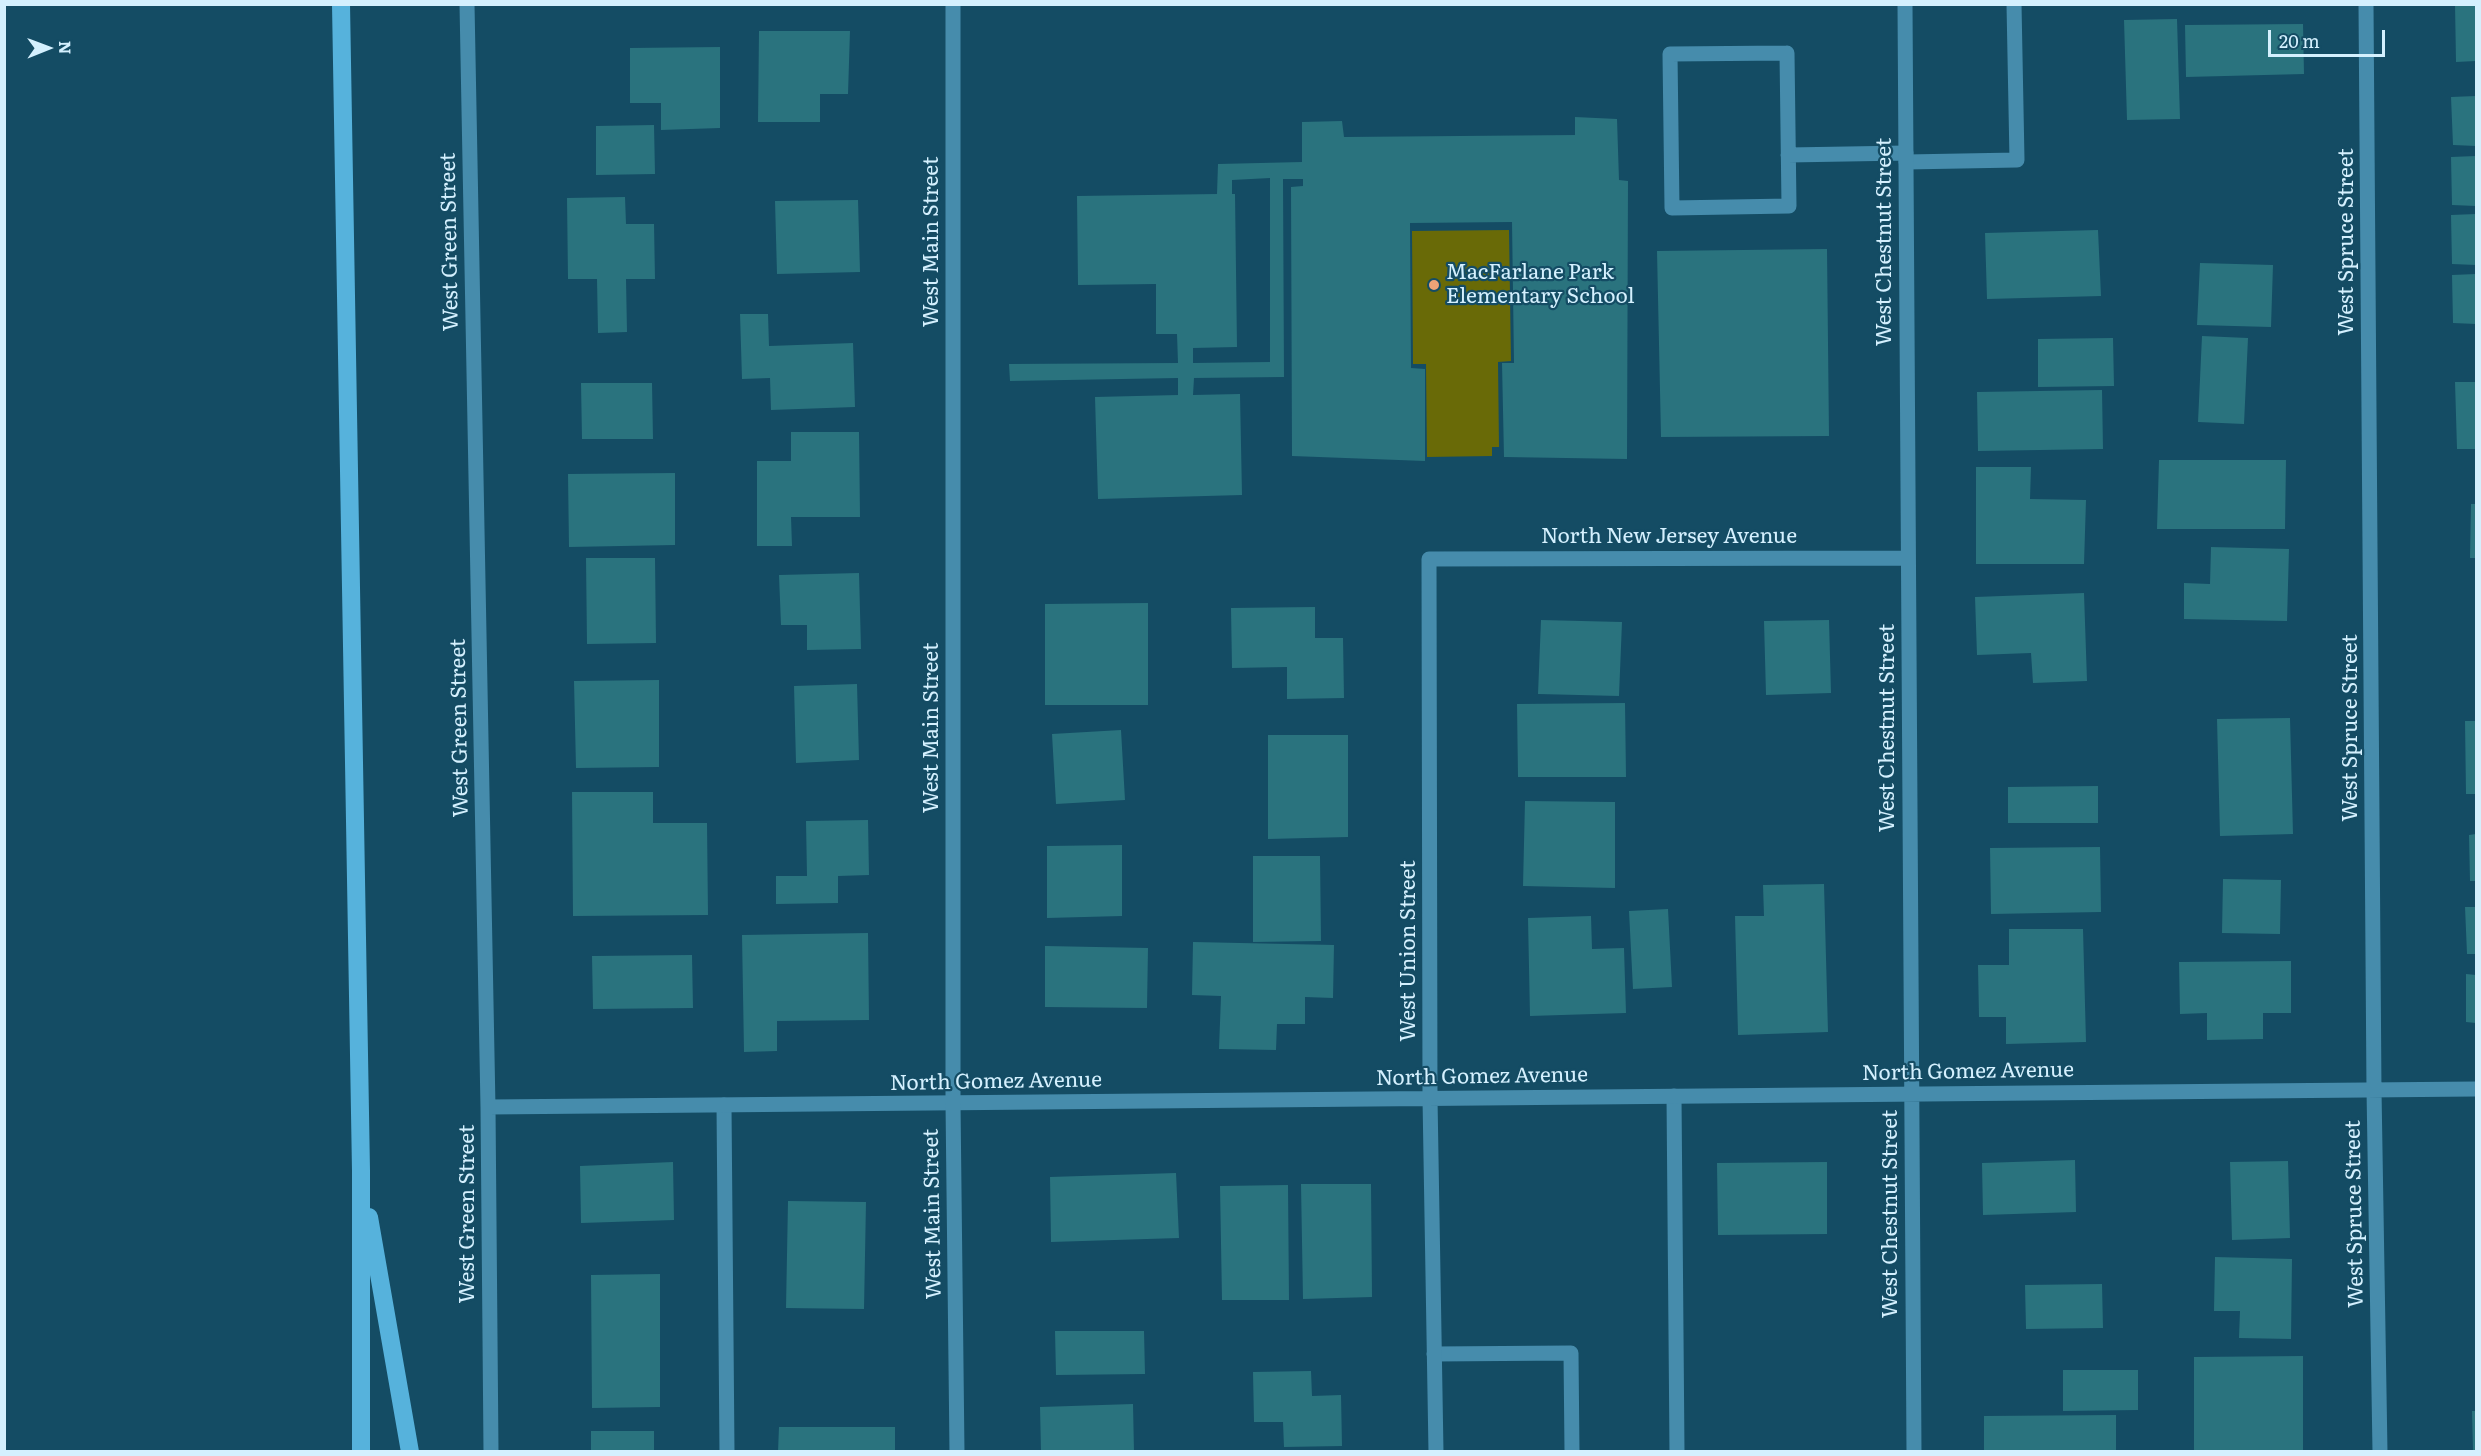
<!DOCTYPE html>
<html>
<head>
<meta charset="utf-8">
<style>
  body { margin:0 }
  #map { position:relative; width:2481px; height:1456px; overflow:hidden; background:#144c64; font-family:Literata,serif }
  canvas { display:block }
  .frame { position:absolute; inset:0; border:6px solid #d4f0fe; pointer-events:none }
  .north { position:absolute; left:18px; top:18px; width:60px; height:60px; -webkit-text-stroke:4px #144c64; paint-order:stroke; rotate:89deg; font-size:16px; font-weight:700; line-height:24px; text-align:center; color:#d4f0fe }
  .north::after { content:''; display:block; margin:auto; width:21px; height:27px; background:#d4f0fe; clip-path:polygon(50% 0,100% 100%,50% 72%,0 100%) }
  .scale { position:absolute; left:2268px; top:30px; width:117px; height:27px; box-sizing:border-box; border:3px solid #d4f0fe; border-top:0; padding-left:8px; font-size:18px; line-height:21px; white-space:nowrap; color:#d4f0fe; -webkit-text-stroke:4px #144c64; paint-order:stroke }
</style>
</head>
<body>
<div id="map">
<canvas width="2481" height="1456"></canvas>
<div class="frame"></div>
<div class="north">N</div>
<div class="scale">20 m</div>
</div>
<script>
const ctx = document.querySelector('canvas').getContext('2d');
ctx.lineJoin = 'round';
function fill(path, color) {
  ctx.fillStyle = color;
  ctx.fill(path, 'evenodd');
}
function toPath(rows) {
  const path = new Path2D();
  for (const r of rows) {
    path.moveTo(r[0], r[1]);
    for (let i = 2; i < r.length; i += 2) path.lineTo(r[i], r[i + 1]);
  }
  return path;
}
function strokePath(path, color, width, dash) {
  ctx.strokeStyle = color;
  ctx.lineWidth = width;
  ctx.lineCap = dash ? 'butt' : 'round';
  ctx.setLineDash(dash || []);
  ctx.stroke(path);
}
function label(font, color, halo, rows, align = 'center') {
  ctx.font = font + ' Literata,serif';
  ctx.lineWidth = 4.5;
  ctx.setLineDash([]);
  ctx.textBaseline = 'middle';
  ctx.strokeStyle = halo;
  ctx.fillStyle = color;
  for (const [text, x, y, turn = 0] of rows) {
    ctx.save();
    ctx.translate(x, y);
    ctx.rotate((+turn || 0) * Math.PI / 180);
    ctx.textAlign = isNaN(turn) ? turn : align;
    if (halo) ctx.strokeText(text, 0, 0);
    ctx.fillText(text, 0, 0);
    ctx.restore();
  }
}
fill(toPath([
  [1509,230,1511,361,1498,362,1499,447,1492,447,1492,456,1427,457,1426,364,1413,364,1412,231]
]), '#696a07');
fill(toPath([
  [2455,4,2476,4,2476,61,2456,62],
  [2177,19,2180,119,2127,120,2124,20],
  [2303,24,2304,74,2186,77,2185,25],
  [759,31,850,31,848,94,820,94,820,122,758,122],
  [720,47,720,128,661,130,661,103,630,103,630,48],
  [2476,96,2476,146,2453,145,2451,97],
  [1575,117,1617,119,1619,180,1628,181,1627,459,1504,457,1502,363,1514,363,1512,222,1410,223,1411,368,1425,369,1425,461,1292,456,1291,187,1303,186,1303,179,1283,179,1284,377,1194,378,1193,395,1240,394,1242,495,1098,499,1095,397,1178,395,1178,378,1010,381,1009,364,1178,363,1177,334,1156,334,1156,284,1078,285,1077,196,1217,194,1218,164,1302,162,1302,122,1342,121,1344,137,1575,135],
  [1270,178,1270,362,1193,363,1193,348,1237,347,1235,194,1232,194,1232,180],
  [654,125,655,174,596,175,596,126],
  [2476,156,2476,206,2452,205,2451,157],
  [625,197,626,224,654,224,655,279,626,279,627,332,598,333,597,279,568,279,567,198],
  [858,200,860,272,777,274,775,201],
  [2476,214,2476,265,2452,264,2451,215],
  [2098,230,2101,296,1987,299,1985,233],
  [1827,249,1829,436,1661,437,1657,251],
  [2200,263,2273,265,2271,327,2197,325],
  [2476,274,2476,324,2453,323,2452,275],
  [740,314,768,314,769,346,853,343,855,407,771,410,770,378,742,379],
  [2202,336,2248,338,2244,424,2198,422],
  [2113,338,2114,386,2038,387,2038,339],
  [2455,382,2476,382,2476,449,2457,449],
  [581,383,652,383,653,439,582,439],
  [2102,390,2103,449,1978,451,1977,392],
  [791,432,859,432,860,517,791,517,792,546,757,546,757,461,791,461],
  [2159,460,2286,460,2285,529,2157,529],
  [1976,467,2031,467,2030,499,2086,500,2084,564,1976,564],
  [675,473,675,545,569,547,568,474],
  [2471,504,2476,504,2476,558,2470,558],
  [2211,547,2289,549,2287,621,2184,619,2184,583,2210,584],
  [586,558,655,558,656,643,587,644],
  [859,573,861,649,807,650,807,625,781,625,779,575],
  [2084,593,2087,681,2033,683,2031,653,1977,655,1975,597],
  [1148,603,1148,705,1045,705,1045,604],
  [1315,607,1315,638,1343,638,1344,698,1287,699,1287,667,1232,668,1231,608],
  [1541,620,1622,622,1619,696,1538,694],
  [1829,620,1831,693,1766,695,1764,621],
  [659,680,659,767,576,768,574,681],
  [857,684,859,760,796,763,794,686],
  [1625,703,1626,777,1518,777,1517,704],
  [2290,718,2293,834,2220,836,2217,719],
  [2465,721,2476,721,2476,794,2466,794],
  [1121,730,1125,800,1056,804,1052,734],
  [1268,735,1348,735,1348,837,1268,839],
  [2098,786,2098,823,2008,823,2008,787],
  [572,792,653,792,653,823,707,823,708,915,573,916],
  [1525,801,1615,802,1615,888,1523,886],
  [868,820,869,875,838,876,838,903,776,904,776,876,807,876,806,821],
  [2476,834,2476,881,2470,881,2469,835],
  [1122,845,1122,916,1047,918,1047,846],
  [2100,847,2101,912,1991,914,1990,848],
  [1253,856,1320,856,1321,941,1253,942],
  [2223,879,2281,880,2280,934,2222,933],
  [1824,884,1828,1032,1738,1035,1735,916,1764,916,1763,885],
  [2465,907,2476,907,2476,954,2467,954],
  [1668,909,1672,987,1633,989,1629,911],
  [1591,916,1592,949,1624,948,1626,1013,1530,1016,1528,918],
  [2009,929,2083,929,2086,1042,2006,1044,2006,1017,1979,1017,1978,965,2009,965],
  [868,933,869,1020,777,1021,777,1051,744,1052,742,935],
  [1193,942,1334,945,1333,998,1305,997,1305,1024,1277,1024,1276,1050,1219,1049,1221,996,1192,995],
  [1045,946,1148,948,1147,1008,1045,1007],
  [692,955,693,1008,593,1009,592,956],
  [2291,961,2291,1013,2263,1013,2263,1039,2207,1040,2207,1013,2180,1014,2179,962],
  [2466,974,2476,975,2476,1023,2466,1022],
  [2075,1160,2076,1212,1983,1215,1982,1163],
  [2288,1161,2290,1238,2232,1240,2230,1162],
  [673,1162,674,1220,581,1223,580,1166],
  [1827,1162,1827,1234,1718,1235,1717,1163],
  [1176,1173,1179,1238,1051,1242,1050,1177],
  [1301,1184,1371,1184,1372,1297,1303,1299],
  [1288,1185,1289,1300,1222,1300,1220,1186],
  [788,1201,866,1202,864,1309,786,1308],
  [2215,1257,2292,1259,2291,1339,2239,1338,2240,1311,2214,1311],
  [660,1274,660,1407,592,1408,591,1275],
  [2102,1284,2103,1328,2026,1329,2025,1285],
  [1055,1331,1144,1331,1145,1374,1056,1375],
  [2303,1356,2303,1452,2194,1452,2194,1357],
  [2063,1370,2138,1370,2138,1410,2063,1411],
  [1311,1371,1312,1396,1341,1395,1342,1446,1284,1447,1283,1422,1254,1422,1253,1372],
  [1133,1404,1134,1452,1041,1452,1040,1407],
  [2472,1411,2476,1411,2476,1452,2473,1452],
  [2116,1415,2116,1452,1984,1452,1984,1416],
  [779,1427,895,1427,895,1452,778,1452],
  [591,1431,654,1431,654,1452,591,1452]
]), '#2a737e');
strokePath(toPath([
  [1787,53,1789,206,1672,208,1670,54,1787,53],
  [1788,155,1906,153],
  [1906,162,2017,160,2014,4],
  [1674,1096,1677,1452],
  [724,1105,727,1452],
  [1434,1354,1571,1353,1572,1452]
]), '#468cac', 15);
strokePath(toPath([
  [467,4,488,1107,491,1452],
  [1905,4,1914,1452],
  [2366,4,2374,1090,2380,1452],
  [488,1107,2476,1089],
  [1436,1452,1430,1098,1429,559,1908,558]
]), '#468cac', 15);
strokePath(toPath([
  [953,4,953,1103,957,1452]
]), '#468cac', 15);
strokePath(toPath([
  [341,4,361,1171,361,1452],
  [369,1217,410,1452]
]), '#56b2dc', 18);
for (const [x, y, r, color] of [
  [1434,285,6,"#efa377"]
]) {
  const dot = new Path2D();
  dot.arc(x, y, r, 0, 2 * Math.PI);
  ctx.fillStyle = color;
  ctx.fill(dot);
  strokePath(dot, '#144c64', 2);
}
label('21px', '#d4f0fe', '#144c64', [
  ["West Green Street",450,242,-91],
  ["West Main Street",932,242,-90],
  ["West Chestnut Street",1885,242,-90],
  ["West Spruce Street",2347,242,-90],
  ["North New Jersey Avenue",1669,537],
  ["West Green Street",460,728,-91],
  ["West Main Street",932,728,-90],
  ["West Chestnut Street",1888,728,-90],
  ["West Spruce Street",2351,728,-90],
  ["West Union Street",1409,951,-90],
  ["North Gomez Avenue",1968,1072,-1],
  ["North Gomez Avenue",1482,1077,-1],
  ["North Gomez Avenue",996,1082,-1],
  ["West Green Street",468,1214,-90],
  ["West Main Street",933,1214,-91],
  ["West Chestnut Street",1891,1214,-90],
  ["West Spruce Street",2355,1214,-91]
]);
label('21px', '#d4f0fe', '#144c64', [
  ["MacFarlane Park",1446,273],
  ["Elementary School",1446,297]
], 'left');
</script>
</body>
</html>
